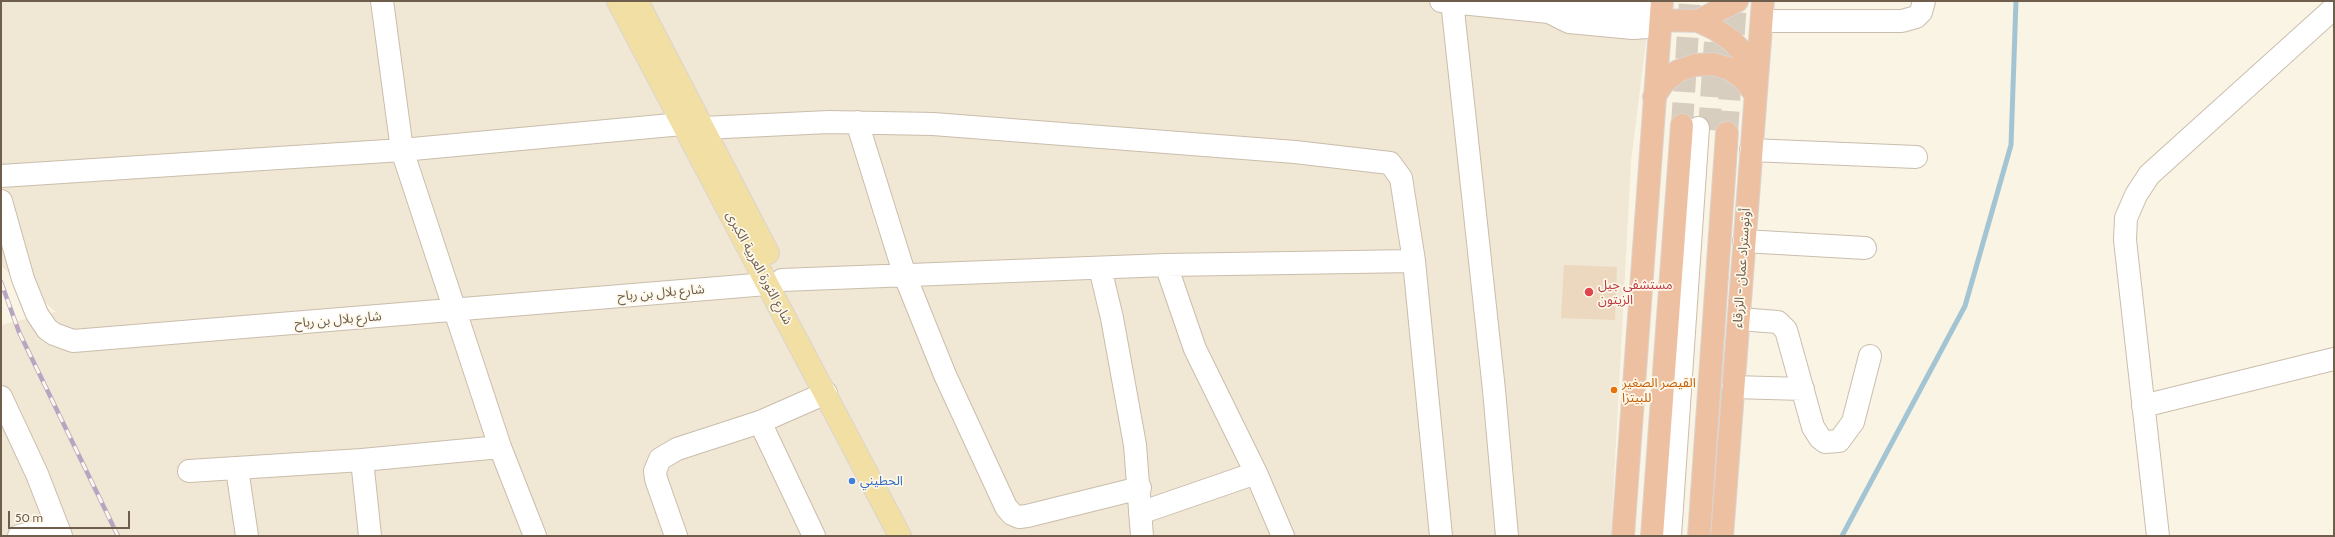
<!DOCTYPE html>
<html>
<head>
<meta charset="utf-8">
<style>
  body { margin:0 }
  #map { position:relative; width:2335px; height:537px; overflow:hidden; background:#faf4e5; font-family:Cabin,sans-serif }
  canvas { display:block }
  .frame { position:absolute; inset:0; border:2px solid #705e4d; pointer-events:none }
  .scale { position:absolute; left:8px; top:511px; width:122px; height:18px; box-sizing:border-box; border:2px solid #705e4d; border-top:0; padding-left:5px; font-size:12px; line-height:14px; white-space:nowrap; color:#705e4d; -webkit-text-stroke:3px #fdf8ea; paint-order:stroke }
</style>
</head>
<body>
<div id="map">
<canvas width="2335" height="537"></canvas>
<div class="frame"></div>
<div class="scale">50 m</div>
</div>
<script>
const ctx = document.querySelector('canvas').getContext('2d');
ctx.lineJoin = 'round';
function fill(path, color) {
  ctx.fillStyle = color;
  ctx.fill(path, 'evenodd');
}
function toPath(rows) {
  const path = new Path2D();
  for (const r of rows) {
    path.moveTo(r[0], r[1]);
    for (let i = 2; i < r.length; i += 2) path.lineTo(r[i], r[i + 1]);
  }
  return path;
}
function strokePath(path, color, width, dash) {
  ctx.strokeStyle = color;
  ctx.lineWidth = width;
  ctx.lineCap = dash ? 'butt' : 'round';
  ctx.setLineDash(dash || []);
  ctx.stroke(path);
}
function label(font, color, halo, rows, align = 'center') {
  ctx.font = font + ' Cabin,"Noto Sans Arabic",sans-serif';
  ctx.lineWidth = 3.5;
  ctx.setLineDash([]);
  ctx.textBaseline = 'middle';
  ctx.strokeStyle = halo;
  ctx.fillStyle = color;
  for (const [text, x, y, turn = 0] of rows) {
    ctx.save();
    ctx.translate(x, y);
    ctx.rotate((+turn || 0) * Math.PI / 180);
    ctx.textAlign = isNaN(turn) ? turn : align;
    if (halo) ctx.strokeText(text, 0, 0);
    ctx.fillText(text, 0, 0);
    ctx.restore();
  }
}
fill(toPath([
  [1,1,1651,1,1631,161,1611,536,1,536,1,325,56,312,1,266]
]), '#f0e7d4');
strokePath(toPath([
  [1842,536,1965,306,2011,145,2016,1]
]), '#a3c4d2', 5);
fill(toPath([
  [1564,265,1617,267,1615,320,1561,318]
]), '#ecd7bf');
strokePath(toPath([
  [1709,130,1717,12]
]), '#d8cebf', 22, [22, 11]);
strokePath(toPath([
  [1682,125,1690,1],
  [1727,133,1736,1]
]), '#d8cebf', 22, [22, 11]);
const minor = toPath([
  [382,1,402,150,500,447,535,536],
  [1441,1,1549,12,1571,7,1634,11,1648,13,1661,20,1648,27,1633,28,1569,22,1549,12],
  [1452,1,1494,390,1507,536],
  [1762,21,1902,21,1916,17,1921,12,1924,1],
  [857,122,905,276,945,375,1006,507,1012,514,1019,517,1027,516,1140,488],
  [703,128,829,122,933,124,1295,152,1390,163,1401,178,1414,261,1441,536],
  [1751,150,1916,157],
  [1,176,402,150,682,124],
  [1,201,23,279,37,314,47,329,54,334,73,341,767,284],
  [1744,241,1865,248],
  [1166,265,1195,349,1256,473,1283,536],
  [1100,268,1112,318,1135,445,1142,536],
  [782,280,1166,265,1414,261],
  [1739,319,1778,322,1786,330,1813,427,1820,438,1825,442,1839,441,1853,422,1870,356],
  [1733,387,1803,389],
  [1,397,37,474,61,536],
  [2143,406,2334,359],
  [760,422,814,536],
  [362,460,370,536],
  [237,469,247,536],
  [189,471,362,460,500,447],
  [1140,513,1256,473],
  [19,536,57,526],
  [676,536,656,479,655,471,660,459,677,449,760,422,826,393],
  [1670,536,1698,128],
  [2158,536,2125,240,2126,218,2136,195,2149,175,2334,8]
]);
const major = toPath([
  [618,1,900,536],
  [637,1,768,253]
]);
const highway = toPath([
  [1661,20,1698,21,1715,29,1731,40,1758,68],
  [1698,21,1737,1],
  [1654,97,1664,82,1678,71,1695,65,1713,64,1730,69,1745,80,1755,94],
  [1623,536,1662,1],
  [1652,536,1682,125],
  [1699,536,1727,133],
  [1722,536,1763,1]
]);
strokePath(minor, '#cabdac', 24);
strokePath(major, '#dad5d1', 24);
strokePath(highway, '#dad5d1', 24);
strokePath(minor, '#fff', 22);
strokePath(major, '#f2dfa3', 22);
strokePath(highway, '#eec0a2', 22);
const rail = toPath([
  [1,282,19,332,118,536]
]);
strokePath(rail, '#b8a5c2', 4.5);
strokePath(rail, '#fdf8ea', 3, [9]);
for (const [x, y, r, color] of [
  [1589,292,5,"#e0444e"],
  [1614,390,4,"#e8710a"],
  [852,481,4,"#3f7fe0"]
]) {
  const dot = new Path2D();
  dot.arc(x, y, r, 0, 2 * Math.PI);
  ctx.fillStyle = color;
  ctx.fill(dot);
  strokePath(dot, '#fdf8ea', 1.5);
}
label('13px', '#705e4d', '#fdf8ea', [
  ["شارع الثورة العربية الكبرى",759,268,62],
  ["أوتوستراد عمان - الزرقاء",1742,268,-86],
  ["شارع بلال بن رباح",661,293,-5],
  ["شارع بلال بن رباح",338,320,-5]
]);
label('13px', '#be3a42', '#fdf8ea', [
  ["مستشفى جيل",1598,285],
  ["الزيتون",1598,300]
], 'left');
label('13px', '#c56008', '#fdf8ea', [
  ["القيصر الصغير",1622,383],
  ["للبيتزا",1622,398]
], 'left');
label('13px', '#366cbe', '#fdf8ea', [
  ["الحطيني",860,481]
], 'left');
</script>
</body>
</html>
